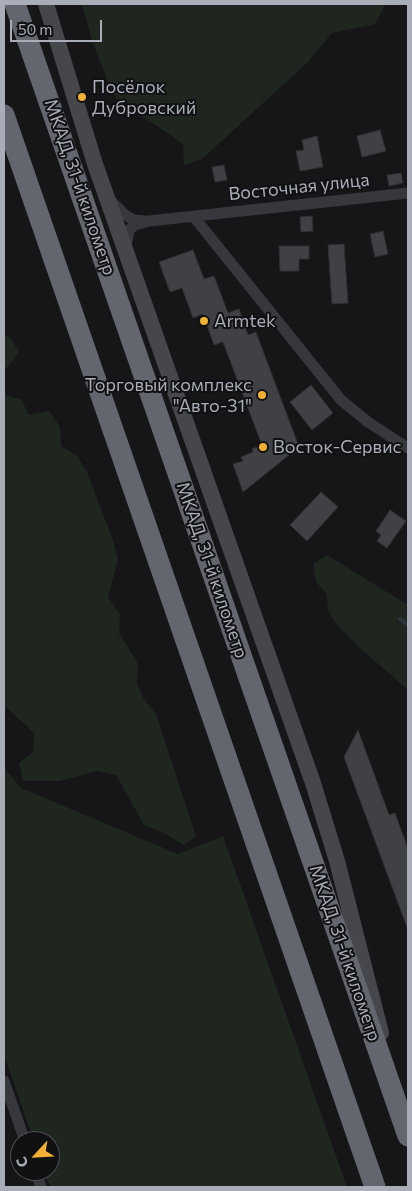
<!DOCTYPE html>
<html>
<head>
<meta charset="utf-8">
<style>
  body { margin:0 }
  #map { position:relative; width:412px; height:1191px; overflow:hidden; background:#161618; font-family:Commissioner,sans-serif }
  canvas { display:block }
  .frame { position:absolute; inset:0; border:5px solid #a8adb8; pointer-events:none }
  .north { position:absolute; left:10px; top:1131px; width:50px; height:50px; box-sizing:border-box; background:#111113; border:1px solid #4d4f55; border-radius:50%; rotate:245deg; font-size:14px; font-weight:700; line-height:20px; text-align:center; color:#a8adb8 }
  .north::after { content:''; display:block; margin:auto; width:18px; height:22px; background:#f2b134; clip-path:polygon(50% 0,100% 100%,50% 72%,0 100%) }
  .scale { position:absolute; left:10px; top:20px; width:92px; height:22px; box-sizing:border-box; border:2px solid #a8adb8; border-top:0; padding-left:6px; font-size:15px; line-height:18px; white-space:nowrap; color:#a8adb8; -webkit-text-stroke:4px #111113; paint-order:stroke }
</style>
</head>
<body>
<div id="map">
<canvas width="412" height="1191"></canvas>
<div class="frame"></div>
<div class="north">С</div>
<div class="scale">50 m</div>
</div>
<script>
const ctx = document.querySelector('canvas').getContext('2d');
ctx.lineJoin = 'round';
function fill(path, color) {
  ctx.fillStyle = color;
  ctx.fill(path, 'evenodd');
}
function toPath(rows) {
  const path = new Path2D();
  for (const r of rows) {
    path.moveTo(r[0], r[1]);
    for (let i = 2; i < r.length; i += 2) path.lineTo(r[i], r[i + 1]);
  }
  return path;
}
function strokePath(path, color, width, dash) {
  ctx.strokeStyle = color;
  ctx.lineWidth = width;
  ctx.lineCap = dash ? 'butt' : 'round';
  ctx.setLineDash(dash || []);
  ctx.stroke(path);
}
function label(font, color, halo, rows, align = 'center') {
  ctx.font = font + ' Commissioner,sans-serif';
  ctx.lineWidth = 4;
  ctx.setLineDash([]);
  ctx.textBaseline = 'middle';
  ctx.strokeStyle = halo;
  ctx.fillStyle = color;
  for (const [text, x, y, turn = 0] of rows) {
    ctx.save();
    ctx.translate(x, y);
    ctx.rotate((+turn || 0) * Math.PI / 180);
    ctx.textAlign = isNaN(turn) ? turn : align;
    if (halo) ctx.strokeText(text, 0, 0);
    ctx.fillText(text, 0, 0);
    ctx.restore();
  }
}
fill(toPath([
  [82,4,386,4,375,24,332,33,308,62,202,159,184,165,183,144,150,121,121,106,110,87,92,41],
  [8,335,19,351,8,367,4,368,4,336],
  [4,395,21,399,29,415,49,411,60,427,61,446,77,456,87,472,114,543,118,560,108,597,120,614,119,633,138,664,137,683,144,699,156,714,196,836,184,845,162,832,144,825,116,775,97,771,60,781,23,781,19,763,33,752,34,733,7,708,4,708],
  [327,555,408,605,408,690,360,648,337,625,328,611,327,594,316,582,313,564],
  [4,768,21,788,178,854,223,836,347,1187,50,1187,44,1171,50,1171,50,1141,34,1141,4,1055]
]), '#1e261f');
strokePath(toPath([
  [400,619,408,625]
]), '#2c353c', 4);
const building = toPath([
  [380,130,386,151,362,157,357,136,380,130],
  [317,136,323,167,300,171,296,151,304,150,302,140,317,136],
  [224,165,227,180,215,182,212,167,224,165],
  [401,173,403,183,389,186,387,175,401,173],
  [312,216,313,231,301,232,300,217,312,216],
  [383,231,388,254,375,257,370,234,383,231],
  [344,244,348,303,332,304,328,245,344,244],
  [279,246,309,246,309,259,299,259,299,271,280,271,279,246],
  [193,250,204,279,214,276,228,313,239,309,248,335,256,332,299,447,243,492,233,464,243,461,241,457,253,452,252,449,262,445,223,342,214,345,203,314,193,318,182,288,170,292,159,262,193,250],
  [311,385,333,413,312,430,290,402,311,385],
  [321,492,338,507,307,541,290,525,321,492],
  [390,510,406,521,387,548,377,541,381,535,376,531,390,510],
  [358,730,389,815,395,813,408,849,408,930,344,757,358,730]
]);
fill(building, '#404145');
strokePath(building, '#303034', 1);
strokePath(toPath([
  [111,201,125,215,134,220,145,221],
  [194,217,341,400,368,422,408,448],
  [126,247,129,230,135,225,149,221,408,193],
  [4,1081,25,1141],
  [35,1171,41,1187]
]), '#37383d', 11);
strokePath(toPath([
  [46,4,95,164,313,783,337,861,381,1033]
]), '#45474d', 16);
strokePath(toPath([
  [15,4,408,1136],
  [4,115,375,1187]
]), '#63666e', 21);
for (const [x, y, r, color] of [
  [82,97,5,"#f2b134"],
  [204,321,5,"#f2b134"],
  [262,395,5,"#f2b134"],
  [263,447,5,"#f2b134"]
]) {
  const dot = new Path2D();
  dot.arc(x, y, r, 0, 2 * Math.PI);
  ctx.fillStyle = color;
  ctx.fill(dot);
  strokePath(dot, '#111113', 2);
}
label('18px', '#a8adb8', '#111113', [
  ["Посёлок",92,87],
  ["Дубровский",92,108],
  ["Armtek",214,321],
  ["Торговый комплекс",252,385,"right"],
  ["\"Авто-31\"",252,406,"right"],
  ["Восток-Сервис",273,447]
], 'left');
label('18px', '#a8adb8', '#111113', [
  ["МКАД, 31-й километр",80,187,71],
  ["Восточная улица",299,187,-6],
  ["МКАД, 31-й километр",212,570,71],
  ["МКАД, 31-й километр",345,953,71]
]);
</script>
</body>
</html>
